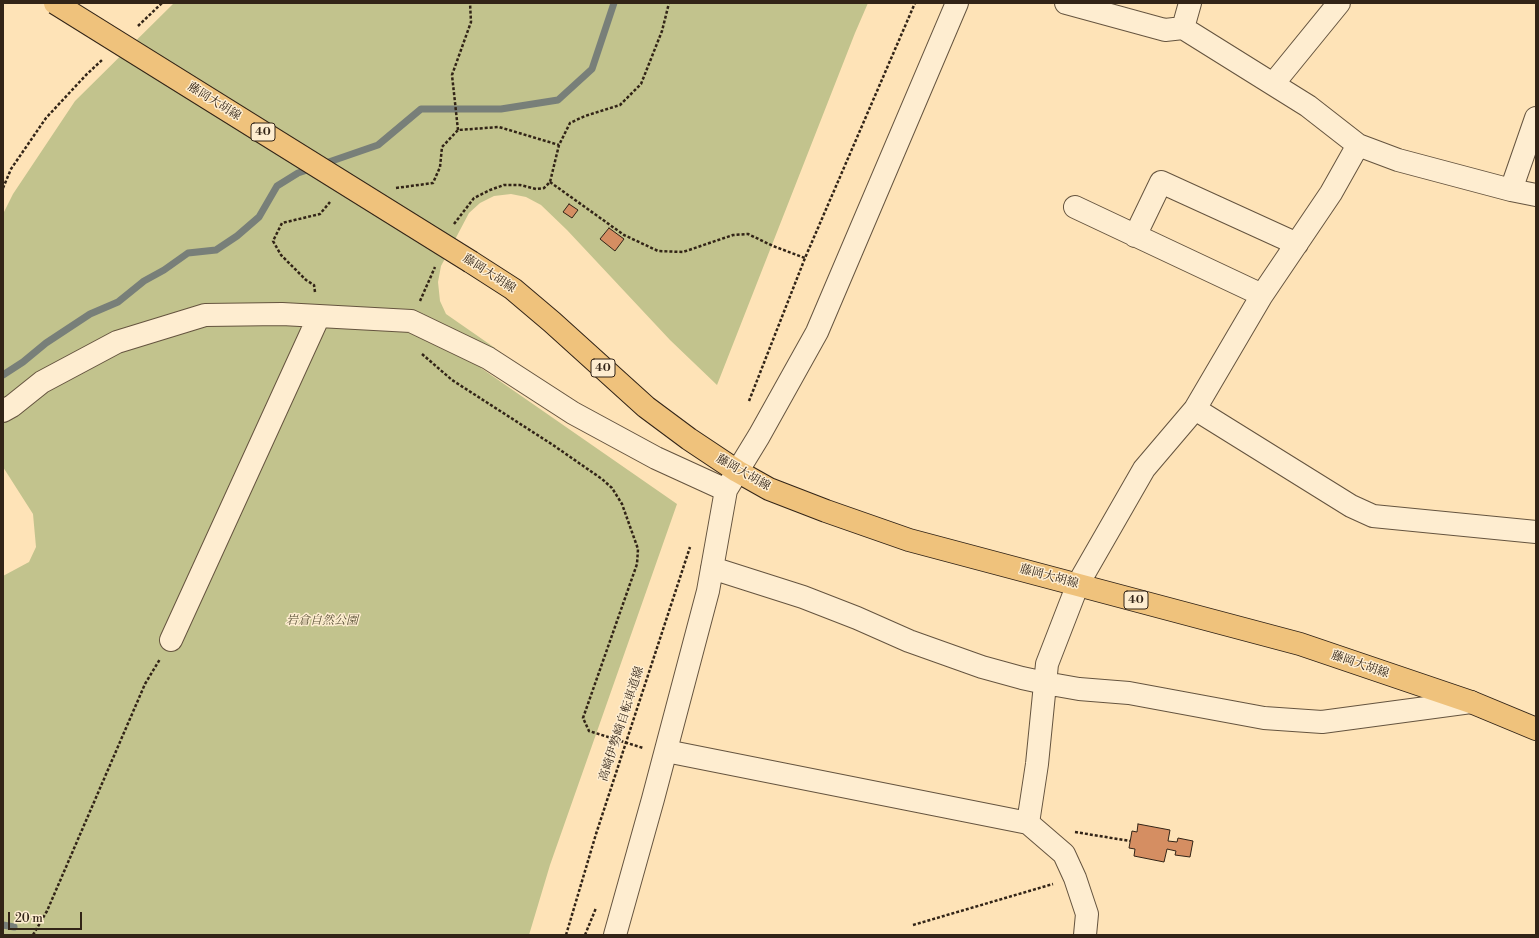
<!DOCTYPE html>
<html>
<head>
<meta charset="utf-8">
<style>
  body { margin:0 }
  #map { position:relative; width:1539px; height:938px; overflow:hidden; background:#fee3b7; font-family:"Libre Bodoni",serif }
  canvas { display:block }
  .frame { position:absolute; inset:0; border:4px solid #322417; pointer-events:none }
  .scale { position:absolute; left:8px; top:912px; width:74px; height:18px; box-sizing:border-box; border:2px solid #322417; border-top:0; padding-left:5px; font-size:12px; line-height:14px; white-space:nowrap; color:#322417; -webkit-text-stroke:3px #feedd0; paint-order:stroke }
</style>
</head>
<body>
<div id="map">
<canvas width="1539" height="938"></canvas>
<div class="frame"></div>
<div class="scale">20 m</div>
</div>
<script>
const ctx = document.querySelector('canvas').getContext('2d');
ctx.lineJoin = 'round';
function fill(path, color) {
  ctx.fillStyle = color;
  ctx.fill(path, 'evenodd');
}
function toPath(rows) {
  const path = new Path2D();
  for (const r of rows) {
    path.moveTo(r[0], r[1]);
    for (let i = 2; i < r.length; i += 2) path.lineTo(r[i], r[i + 1]);
  }
  return path;
}
function strokePath(path, color, width, dash) {
  ctx.strokeStyle = color;
  ctx.lineWidth = width;
  ctx.lineCap = dash ? 'butt' : 'round';
  ctx.setLineDash(dash || []);
  ctx.stroke(path);
}
function label(font, color, halo, rows, align = 'center') {
  ctx.font = font + ' "Libre Bodoni","Noto Serif JP",serif';
  ctx.lineWidth = 3;
  ctx.setLineDash([]);
  ctx.textBaseline = 'middle';
  ctx.strokeStyle = halo;
  ctx.fillStyle = color;
  for (const [text, x, y, turn = 0] of rows) {
    ctx.save();
    ctx.translate(x, y);
    ctx.rotate((+turn || 0) * Math.PI / 180);
    ctx.textAlign = isNaN(turn) ? turn : align;
    if (halo) ctx.strokeText(text, 0, 0);
    ctx.fillText(text, 0, 0);
    ctx.restore();
  }
}
fill(toPath([
  [174,3,868,3,855,33,717,385,670,340,567,230,541,205,526,197,511,194,494,196,480,203,469,213,441,266,438,282,440,301,446,314,495,348,481,368,677,504,550,865,529,935,3,935,3,576,29,562,36,547,33,514,3,467,3,214,13,194,75,101]
]), '#c2c38d');
strokePath(toPath([
  [323,164,378,145,421,109,501,109,558,100,592,69,614,3],
  [3,375,23,362,46,343,90,314,118,302,144,281,164,270,188,253,216,250,237,236,259,217,277,186,298,173,313,168],
  [3,925,14,927]
]), '#787f79', 7);
const building = toPath([
  [569,204,578,210,572,218,563,212,569,204],
  [609,228,624,239,615,251,600,239,609,228],
  [1138,824,1170,830,1168,841,1177,842,1178,838,1193,841,1190,857,1175,855,1176,851,1167,849,1164,862,1134,856,1135,849,1129,848,1132,831,1137,832,1138,824]
]);
fill(building, '#d58e62');
strokePath(building, '#322417', 1);
const minor = toPath([
  [1066,3,1165,30,1183,28,1308,106,1358,145,1398,160,1511,190,1536,195],
  [1183,28,1190,3],
  [1273,84,1339,3],
  [1511,190,1536,118],
  [1075,207,1262,295],
  [1135,236,1161,182,1297,244],
  [1195,409,1351,506,1373,516,1536,532],
  [3,411,12,406,42,382,117,342,205,315,282,314,411,321,488,358,573,413,656,458,726,490],
  [712,568,803,597,857,618,909,641,982,667,1022,678,1045,683,1079,689,1129,693,1264,718,1322,722,1471,702],
  [171,640,319,316],
  [666,751,1028,823,1037,764,1047,664,1078,584,1144,469,1195,409,1262,295,1331,193,1358,145],
  [1028,823,1064,854,1075,878,1087,914,1085,935],
  [615,935,653,799,708,591,726,490,759,436,817,332,957,3]
]);
const major = toPath([
  [471,262,513,289,552,322,646,407,689,439,737,471,769,489,826,511,909,540,1300,644,1471,702,1536,729]
]);
strokePath(minor, '#65543f', 24);
strokePath(major, '#322417', 24);
strokePath(toPath([
  [138,26,162,3],
  [458,130,452,75,471,22,470,3],
  [550,182,624,235,658,251,683,252,733,235,748,234,773,246,805,258],
  [3,188,11,169,46,118,86,75,102,60],
  [396,188,433,183,440,167,442,147,458,130,499,127,559,145],
  [454,224,474,198,490,190,504,185,520,185,536,189,544,188,550,182,559,145,570,123,585,116,620,105,641,84,662,31,669,3],
  [315,292,314,285,306,280,281,255,273,241,282,223,320,214,330,202],
  [420,301,435,267],
  [422,354,452,380,553,445,602,479,612,488,622,504,638,549,637,564,583,718,589,731,643,748],
  [749,401,805,258,915,3],
  [1075,832,1130,841],
  [913,925,1053,884],
  [33,935,47,911,145,684,160,659],
  [566,935,596,834,690,547],
  [585,935,596,908]
]), '#322417', 2.5, [3, 2]);
strokePath(minor, '#feedd0', 22);
strokePath(major, '#efc27c', 22);
const majorBridge = toPath([
  [55,3,471,262]
]);
strokePath(majorBridge, '#322417', 24, []);
strokePath(majorBridge, '#efc27c', 22);
for (const [x, y, w] of [
  [263,132,24],
  [603,368,24],
  [1136,600,24]
]) {
  const box = new Path2D();
  box.roundRect(x - w / 2, y - 9, w, 18, 3);
  ctx.fillStyle = '#feedd0';
  ctx.fill(box);
  strokePath(box, '#322417', 1);
}
label('bold 11px', '#322417', null, [
  ["40",263,132],
  ["40",603,368],
  ["40",1136,600]
]);
label('12px', '#322417', '#feedd0', [
  ["藤岡大胡線",214,102,32],
  ["藤岡大胡線",489,274,33],
  ["藤岡大胡線",743,473,30],
  ["藤岡大胡線",1049,577,15],
  ["藤岡大胡線",1360,665,19],
  ["高崎伊勢崎自転車道線",622,724,-72]
]);
label('italic 12px', '#5d543a', '#feedd0', [
  ["岩倉自然公園",322,621]
]);
</script>
</body>
</html>
